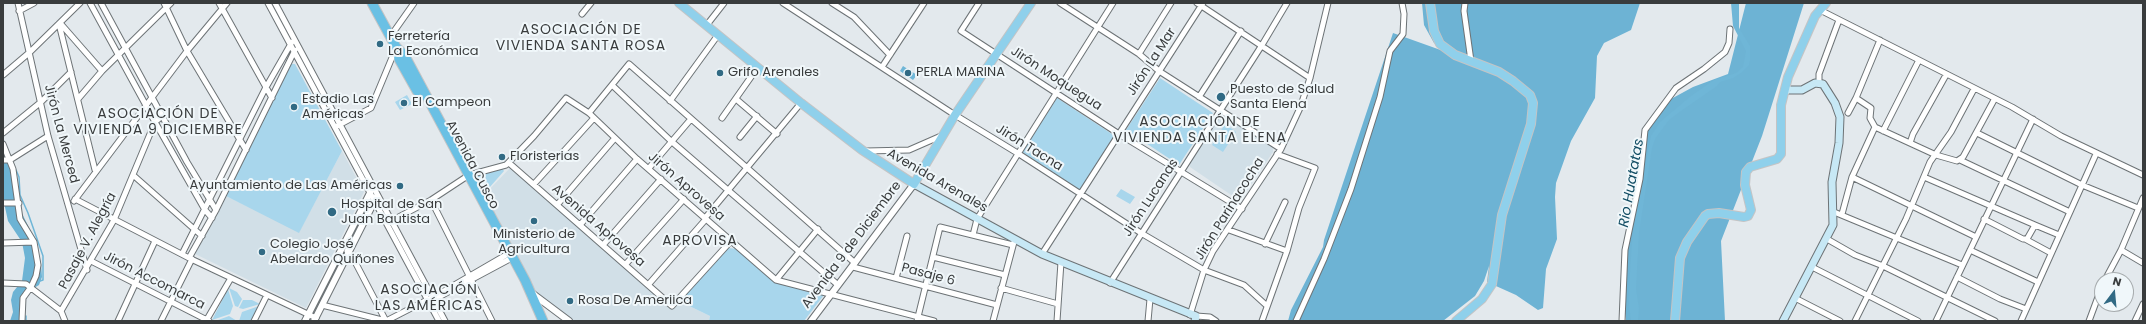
<!DOCTYPE html>
<html>
<head>
<meta charset="utf-8">
<style>
  body { margin:0 }
  #map { position:relative; width:2146px; height:324px; overflow:hidden; background:#e3e9ed; font-family:Poppins,sans-serif }
  canvas { display:block }
  .frame { position:absolute; inset:0; border:4px solid #393c3d; pointer-events:none }
  .north { position:absolute; left:2094px; top:272px; width:40px; height:40px; box-sizing:border-box; background:#f0f7fa; border:1px solid #a7acae; border-radius:50%; rotate:16deg; font-size:11px; font-weight:700; line-height:16px; text-align:center; color:#393c3d }
  .north::after { content:''; display:block; margin:auto; width:14px; height:18px; background:#316a84; clip-path:polygon(50% 0,100% 100%,50% 72%,0 100%) }
</style>
</head>
<body>
<div id="map">
<canvas width="2146" height="324"></canvas>
<div class="frame"></div>
<div class="north">N</div>
</div>
<script>
const ctx = document.querySelector('canvas').getContext('2d');
ctx.lineJoin = 'round';
function fill(path, color) {
  ctx.fillStyle = color;
  ctx.fill(path, 'evenodd');
}
function toPath(rows) {
  const path = new Path2D();
  for (const r of rows) {
    path.moveTo(r[0], r[1]);
    for (let i = 2; i < r.length; i += 2) path.lineTo(r[i], r[i + 1]);
  }
  return path;
}
function strokePath(path, color, width, dash) {
  ctx.strokeStyle = color;
  ctx.lineWidth = width;
  ctx.lineCap = dash ? 'butt' : 'round';
  ctx.setLineDash(dash || []);
  ctx.stroke(path);
}
function label(font, color, halo, rows, align = 'center') {
  ctx.font = font + ' Poppins,sans-serif';
  ctx.lineWidth = 4;
  ctx.setLineDash([]);
  ctx.textBaseline = 'middle';
  ctx.strokeStyle = halo;
  ctx.fillStyle = color;
  for (const [text, x, y, turn = 0] of rows) {
    ctx.save();
    ctx.translate(x, y);
    ctx.rotate((+turn || 0) * Math.PI / 180);
    ctx.textAlign = isNaN(turn) ? turn : align;
    if (halo) ctx.strokeText(text, 0, 0);
    ctx.fillText(text, 0, 0);
    ctx.restore();
  }
}
fill(toPath([
  [1220,116,1223,116,1273,147,1273,152,1240,201,1190,167,1190,162],
  [342,151,364,192,306,308,191,252,224,195,299,232],
  [511,167,672,309,679,301,710,316,709,321,573,321,531,288,483,196]
]), '#d1dfe7');
fill(toPath([
  [290,64,295,64,342,151,299,233,224,195],
  [1160,78,1213,113,1179,165,1126,130],
  [407,95,412,104,400,110,395,102],
  [1057,98,1115,136,1080,190,1022,152],
  [1225,124,1236,132,1223,152,1212,145],
  [502,168,504,171,482,196,471,175],
  [1121,189,1135,197,1130,204,1116,196],
  [729,248,737,249,775,281,824,295,804,321,709,321,710,316,679,301,725,250],
  [229,288,237,292,242,299,238,307,235,306],
  [228,289,233,306,230,314,212,320],
  [243,300,252,300,260,304,243,309,239,308],
  [259,306,251,321,239,321,242,312],
  [229,316,237,321,215,321,218,320]
]), '#a8d6ec');
fill(toPath([
  [1422,3,1640,3,1631,30,1604,43,1597,56,1595,98,1571,141,1556,183,1555,197,1557,239,1546,269,1543,308,1538,310,1516,295,1487,282,1489,266,1484,281,1475,296,1443,321,1288,321,1291,310,1323,247,1324,240,1393,33,1449,53,1434,43,1424,25],
  [1746,3,1804,3,1762,136,1721,241,1725,321,1626,321,1624,300,1624,269,1645,133,1671,99,1693,87,1728,74],
  [3,136,13,176,15,199,34,238,41,263,42,277,39,285,24,294,24,321,10,321,13,312,11,300,13,292,22,281,25,258,22,242,8,221,3,198]
]), '#6db3d4');
fill(toPath([
  [1731,3,1739,3,1739,28,1750,46,1750,60,1749,65,1741,73,1733,78,1720,82,1717,86,1681,111,1669,120,1655,139,1652,148,1639,233,1636,289,1639,308,1638,321,1631,321,1629,306,1630,273,1633,226,1651,136,1660,122,1691,96,1714,80,1736,73,1743,67,1746,51,1733,26],
  [903,66,917,75,913,80,900,71]
]), '#6fb6d7');
strokePath(toPath([
  [3,156,3,157],
  [16,170,19,177,20,195,28,213,43,256,43,280,37,282],
  [19,308,17,305,24,289],
  [26,316,26,321]
]), '#6fb6d7', 1.5);
const minor = toPath([
  [18,3,48,136,87,270],
  [90,3,155,122,205,210,212,218],
  [101,3,187,162,216,210],
  [164,3,187,51,246,150],
  [219,3,272,98],
  [268,3,439,321],
  [275,3,445,321],
  [783,3,955,115,1019,154,1141,233,1204,270,1244,285,1266,305],
  [832,3,854,17,890,55],
  [979,3,961,31,1119,134,1242,209],
  [1060,3,1139,54,1159,71,1281,149],
  [1197,3,1310,78],
  [1465,3,1464,11,1471,61],
  [1820,10,2012,107,2061,136,2143,175],
  [19,11,34,3],
  [582,14,591,3],
  [60,23,102,71],
  [59,24,95,170],
  [706,26,724,3],
  [390,37,414,3],
  [1139,54,1171,3],
  [882,67,924,3],
  [3,75,30,52,80,3],
  [1819,83,1819,74,1839,20],
  [612,85,671,141,838,285],
  [1199,97,1241,31],
  [1856,98,1880,40],
  [78,99,102,71,171,3],
  [736,99,777,134],
  [670,101,718,35],
  [589,113,629,64,855,263],
  [1848,113,1856,98,1871,108,1870,118,1875,127,1936,155,1957,161,1963,157,1994,100],
  [722,118,758,67],
  [337,126,371,108,396,48],
  [1883,131,1919,60],
  [3,133,41,102,71,72],
  [1977,133,2082,185,2138,208],
  [740,137,757,116],
  [1910,143,1913,134,1946,75],
  [3,144,13,169,20,219,34,242,38,265,36,276,31,287,23,298,22,321],
  [866,151,909,150,941,136],
  [1277,154,1315,168,1299,208,1287,251],
  [3,160,10,160,48,136],
  [1960,160,2070,212],
  [509,163,672,306,731,241],
  [649,168,691,119],
  [133,175,202,236],
  [1852,177,1976,237],
  [1924,177,2035,225,2027,239,2023,239,1984,219],
  [534,184,594,118],
  [75,199,189,258,316,318],
  [431,200,492,321],
  [74,201,187,51,227,3],
  [3,203,19,203],
  [557,205,615,138],
  [1834,212,1962,265],
  [1842,214,1852,177,1875,127],
  [705,218,801,103],
  [391,221,431,200,469,175,506,165,534,136,566,98,589,113,637,159,776,280,934,321],
  [580,225,637,159],
  [2035,225,2059,235],
  [1229,230,1287,251,1262,321],
  [973,235,977,219,1113,3],
  [1827,239,1855,255,1883,266,1995,321],
  [2025,239,2051,253],
  [3,243,34,242],
  [1265,244,1285,202],
  [603,245,661,179],
  [1970,250,2038,282],
  [2121,250,2143,263],
  [347,251,353,258,386,321],
  [182,254,265,89,292,42],
  [1042,254,1203,3],
  [933,257,1005,275],
  [189,258,216,210,295,50],
  [91,261,209,321],
  [625,265,684,199],
  [853,267,997,305],
  [1812,267,1918,321],
  [1957,277,2000,299,2026,309],
  [896,278,907,236],
  [776,280,818,229],
  [2105,280,2121,250,2143,198],
  [3,283,26,284,61,311,65,321],
  [1110,283,1262,45,1287,3],
  [648,285,706,219],
  [1001,288,1058,304],
  [432,298,506,255],
  [1795,298,1840,321],
  [322,305,386,321],
  [61,311,114,220,155,122,162,116],
  [1190,315,1204,270,1213,251,1281,149,1300,108,1310,78,1328,3],
  [1196,316,1210,317,1216,321],
  [118,321,155,241],
  [161,321,192,259],
  [206,321,231,278],
  [254,321,267,295],
  [386,321,427,300,437,298,508,260],
  [917,321,940,227,1013,245],
  [993,321,1014,242],
  [1057,321,1061,262],
  [1148,321,1150,299],
  [1296,321,1324,259,1351,189,1380,97,1390,51,1403,34,1404,14,1402,3],
  [1622,321,1625,250,1640,179,1645,130,1676,88,1704,69,1725,52,1729,43,1730,29],
  [1855,321,1906,219,1930,162,1951,132,1974,89],
  [1936,321,2033,119],
  [2021,321,2096,154],
  [2089,321,2102,286],
  [2135,321,2143,304]
]);
const tertiary = toPath([
  [533,294,569,321],
  [305,321,373,187],
  [314,321,377,196],
  [811,321,914,184]
]);
const secondary = toPath([
  [914,184,1042,254,1196,316,1195,321],
  [1783,321,1833,225,1832,182,1839,143,1840,117,1835,103,1823,84,1815,83,1802,90,1785,90]
]);
const primary = toPath([
  [679,3,801,103,862,150,914,184,955,115,1031,3],
  [1430,3,1434,31,1440,44,1455,55,1499,72,1513,81,1530,95,1533,103,1531,124,1502,215,1492,284,1482,299,1456,321],
  [1675,321,1680,258,1687,242,1705,216,1708,214,1719,213,1744,217,1748,216,1751,210,1745,185,1746,172,1750,167,1777,159,1781,154,1781,105,1788,77,1815,16,1826,3]
]);
const trunk = toPath([
  [372,3,396,47,405,56,525,280,543,321],
  [397,48,399,59,417,91]
]);
strokePath(minor, '#6d7376', 7);
strokePath(tertiary, '#6d7376', 8);
strokePath(secondary, '#6d7376', 9);
strokePath(primary, '#c4c4c5', 10);
strokePath(trunk, '#c4c4c5', 11);
strokePath(minor, '#fff', 5);
strokePath(tertiary, '#fff', 6);
strokePath(secondary, '#c7e8f5', 7);
strokePath(primary, '#8fd0eb', 8);
strokePath(trunk, '#6ac0e4', 9);
for (const [x, y, r, color] of [
  [380,44,4,"#316a84"],
  [720,73,4,"#316a84"],
  [908,73,4,"#316a84"],
  [1221,97,5,"#316a84"],
  [404,103,4,"#316a84"],
  [294,107,4,"#316a84"],
  [502,157,4,"#316a84"],
  [400,186,4,"#316a84"],
  [332,212,5,"#316a84"],
  [534,221,4,"#316a84"],
  [262,252,4,"#316a84"],
  [570,301,4,"#316a84"]
]) {
  const dot = new Path2D();
  dot.arc(x, y, r, 0, 2 * Math.PI);
  ctx.fillStyle = color;
  ctx.fill(dot);
  strokePath(dot, '#f0f7fa', 1.5);
}
label('13px', '#393c3d', '#f0f7fa', [
  ["Ferretería",388,37],
  ["La Económica",388,52],
  ["Grifo Arenales",728,73],
  ["PERLA MARINA",916,73],
  ["Puesto de Salud",1230,90],
  ["Santa Elena",1230,105],
  ["Estadio Las",302,100],
  ["Américas",302,115],
  ["El Campeon",412,103],
  ["Floristerias",510,157],
  ["Ayuntamiento de Las Américas",392,186,"right"],
  ["Hospital de San",341,205],
  ["Juan Bautista",341,220],
  ["Ministerio de",534,235,"center"],
  ["Agricultura",534,250,"center"],
  ["Colegio José",270,245],
  ["Abelardo Quiñones",270,260],
  ["Rosa De Ameriica",578,301]
], 'left');
label('13px', '#393c3d', '#f0f7fa', [
  ["Jirón La Mar",1152,62,-57],
  ["Jirón Moquegua",1056,79,33],
  ["Jirón La Merced",61,134,75],
  ["Jirón Tacna",1029,148,32],
  ["Avenida Cusco",472,165,62],
  ["Avenida Arenales",937,181,30],
  ["Jirón Aprovesa",686,187,41],
  ["Jirón Lucanas",1151,198,-57],
  ["Jirón Parinacocha",1230,209,-58],
  ["Avenida Aprovesa",598,226,41],
  ["Pasaje V. Alegría",88,241,-62],
  ["Avenida 9 de Diciembre",852,245,-53],
  ["Pasaje 6",928,275,15],
  ["Jirón Accomarca",154,281,27]
]);
ctx.letterSpacing = '1px';
label('14px', '#393c3d', '#f0f7fa', [
  ["ASOCIACIÓN DE",581,30],
  ["VIVIENDA SANTA ROSA",581,46],
  ["ASOCIACIÓN DE",158,114],
  ["VIVIENDA 9 DICIEMBRE",158,130],
  ["ASOCIACIÓN DE",1200,122],
  ["VIVIENDA SANTA ELENA",1200,138],
  ["APROVISA",700,241],
  ["ASOCIACIÓN",429,290],
  ["LAS AMÉRICAS",429,306]
]);
ctx.letterSpacing = '0px';
label('italic 14px', '#124d64', '#f0f7fa', [
  ["Rio Huatatas",1632,183,-80]
]);
</script>
</body>
</html>
